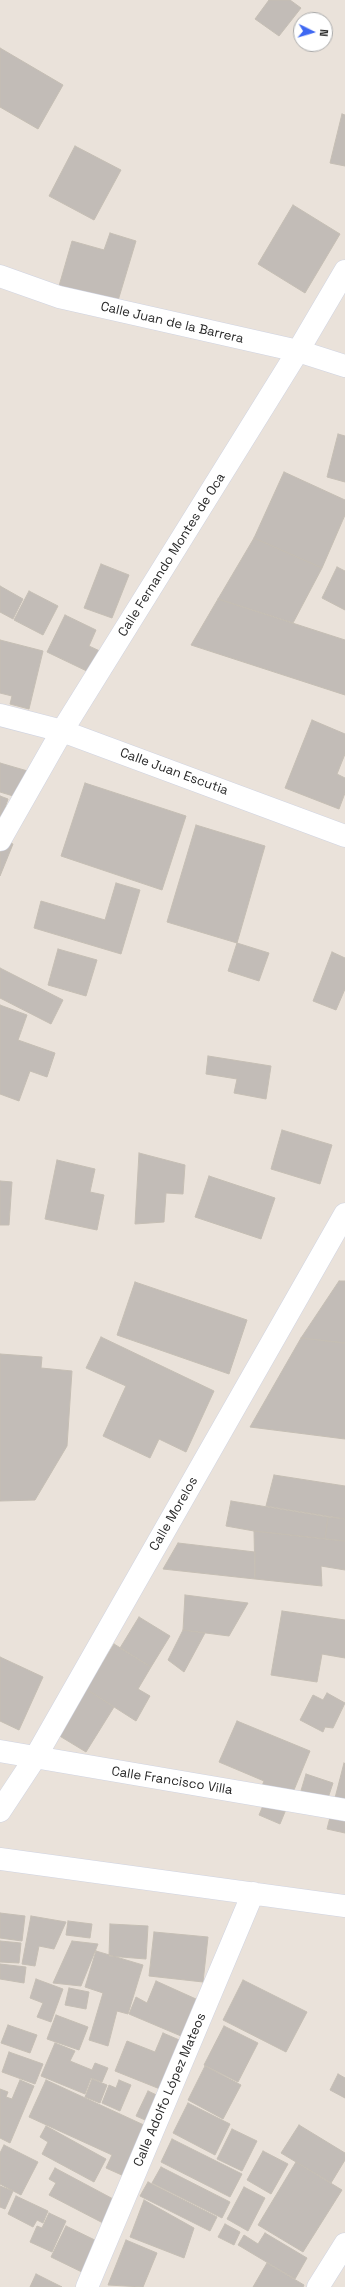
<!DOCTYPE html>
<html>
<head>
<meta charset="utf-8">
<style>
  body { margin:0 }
  #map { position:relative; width:345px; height:2287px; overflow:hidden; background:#eae2da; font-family:"Space Grotesk",sans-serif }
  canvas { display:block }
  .north { position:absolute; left:293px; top:12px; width:40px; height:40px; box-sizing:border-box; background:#fff; border:1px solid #a9a9a9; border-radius:50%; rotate:95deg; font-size:11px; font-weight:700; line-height:16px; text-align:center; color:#282828 }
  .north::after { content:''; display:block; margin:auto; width:14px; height:18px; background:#3e68f2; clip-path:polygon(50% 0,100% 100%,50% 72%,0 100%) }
</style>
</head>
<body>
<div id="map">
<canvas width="345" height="2287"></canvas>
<div class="north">N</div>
</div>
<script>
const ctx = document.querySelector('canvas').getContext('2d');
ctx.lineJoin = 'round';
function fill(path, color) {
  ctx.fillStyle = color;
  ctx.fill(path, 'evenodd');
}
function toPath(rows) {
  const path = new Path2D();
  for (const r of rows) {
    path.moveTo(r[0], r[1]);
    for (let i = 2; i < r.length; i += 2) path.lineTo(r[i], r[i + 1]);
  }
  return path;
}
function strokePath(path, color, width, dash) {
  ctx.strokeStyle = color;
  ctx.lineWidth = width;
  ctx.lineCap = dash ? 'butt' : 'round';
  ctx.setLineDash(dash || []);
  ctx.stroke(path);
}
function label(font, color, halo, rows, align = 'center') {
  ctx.font = font + ' "Space Grotesk",sans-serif';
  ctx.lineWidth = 3;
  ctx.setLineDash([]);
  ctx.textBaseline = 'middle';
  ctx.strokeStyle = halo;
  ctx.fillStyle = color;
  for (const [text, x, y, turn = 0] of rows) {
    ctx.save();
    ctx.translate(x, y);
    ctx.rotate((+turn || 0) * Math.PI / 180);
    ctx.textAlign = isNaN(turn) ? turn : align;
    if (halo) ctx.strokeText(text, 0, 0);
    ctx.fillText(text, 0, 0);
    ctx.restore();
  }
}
const building = toPath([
  [269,0,290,0,301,8,279,36,255,19,269,0],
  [0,48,63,85,38,129,0,107,0,48],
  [342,114,345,115,345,166,330,163,342,114],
  [75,146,121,170,94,220,49,196,75,146],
  [293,205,340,234,305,293,258,264,293,205],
  [110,233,136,241,117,304,59,286,72,241,104,250,110,233],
  [338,434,345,436,345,482,327,477,338,434],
  [284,472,345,500,345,515,322,568,254,538,284,472],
  [254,538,322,568,293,623,218,599,254,538],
  [101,564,129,575,112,618,84,608,101,564],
  [337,567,345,571,345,610,322,598,337,567],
  [0,586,23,599,13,619,0,612,0,586],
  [29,591,58,606,43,635,14,620,29,591],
  [218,599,345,640,345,695,191,645,218,599],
  [65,615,96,630,89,646,104,653,93,674,47,652,65,615],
  [0,640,43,651,29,709,10,704,12,696,0,693,0,640],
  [312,720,345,734,345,754,337,774,345,778,345,793,339,809,285,788,312,720],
  [0,763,31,772,23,799,0,792,0,763],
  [85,783,186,816,162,890,61,856,85,783],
  [0,796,8,799,2,817,0,816,0,796],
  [196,825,265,846,237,943,167,922,196,825],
  [0,839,13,844,0,876,0,839],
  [116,883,140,890,121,954,34,928,41,901,105,920,116,883],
  [237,943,269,953,259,981,228,971,237,943],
  [58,949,97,960,86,996,48,985,58,949],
  [332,952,345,958,345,989,336,1010,313,1001,332,952],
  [0,968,63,1000,51,1024,0,998,0,968],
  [0,1005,27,1015,18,1040,55,1053,47,1077,30,1071,19,1101,0,1094,0,1005],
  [208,1056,271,1066,266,1099,234,1093,237,1079,206,1074,208,1056],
  [282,1130,332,1145,320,1184,271,1169,282,1130],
  [139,1153,185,1165,183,1194,166,1193,164,1222,135,1224,139,1153],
  [57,1160,95,1169,90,1192,104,1195,97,1230,45,1219,57,1160],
  [209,1176,275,1198,261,1239,195,1217,209,1176],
  [0,1181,12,1182,9,1225,0,1225,0,1181],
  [339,1281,345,1281,345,1343,301,1338,339,1281],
  [135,1282,247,1320,229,1374,117,1335,135,1282],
  [101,1337,214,1391,186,1452,159,1439,150,1458,103,1436,126,1386,86,1368,101,1337],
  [301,1338,345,1343,345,1439,250,1427,301,1338],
  [0,1354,42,1357,41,1368,72,1371,67,1446,35,1500,0,1501,0,1354],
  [274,1475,345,1486,345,1519,266,1506,274,1475],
  [231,1501,328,1517,325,1539,254,1531,226,1526,231,1501],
  [328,1517,345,1519,345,1541,325,1539,328,1517],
  [254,1531,345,1541,345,1570,321,1566,322,1586,255,1579,254,1531],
  [178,1543,255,1552,255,1579,163,1569,178,1543],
  [185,1595,248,1603,229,1636,183,1630,185,1595],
  [282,1611,345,1620,345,1658,322,1654,317,1682,271,1675,282,1611],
  [139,1617,170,1636,151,1667,120,1648,139,1617],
  [183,1630,205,1633,184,1672,168,1660,183,1630],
  [114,1644,151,1667,138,1689,150,1696,136,1721,86,1689,114,1644],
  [0,1657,43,1677,19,1730,0,1721,0,1657],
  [86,1689,114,1707,86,1752,58,1735,86,1689],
  [327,1693,345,1703,333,1728,325,1727,323,1732,300,1720,313,1695,323,1700,327,1693],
  [237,1721,310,1751,280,1824,259,1815,265,1801,257,1798,264,1781,219,1762,237,1721],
  [344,1763,345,1764,345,1833,327,1829,344,1763],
  [306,1774,333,1783,323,1813,297,1804,306,1774],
  [0,1913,25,1916,22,1941,0,1938,0,1913],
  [31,1916,66,1922,54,1949,39,1946,35,1966,22,1964,31,1916],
  [68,1921,92,1924,90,1938,66,1935,68,1921],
  [110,1924,148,1926,146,1959,109,1956,110,1924],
  [154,1932,208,1937,203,1982,149,1976,154,1932],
  [0,1941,21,1943,19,1963,0,1962,0,1941],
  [72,1941,98,1944,81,1986,53,1983,72,1941],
  [96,1951,143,1965,128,2014,117,2011,108,2046,89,2040,103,1993,85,1987,96,1951],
  [0,1964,26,1967,24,1983,0,1979,0,1964],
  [36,1979,63,1989,51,2022,37,2017,43,2003,30,1998,36,1979],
  [243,1980,307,2012,286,2052,223,2020,243,1980],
  [156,1981,196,1999,181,2036,129,2014,136,1997,147,2003,156,1981],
  [69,1988,89,1992,86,2009,65,2005,69,1988],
  [56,2015,88,2027,79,2050,47,2039,56,2015],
  [8,2025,37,2035,30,2053,1,2043,8,2025],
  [224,2026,258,2043,238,2082,204,2065,224,2026],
  [163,2033,184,2042,165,2091,115,2071,127,2041,155,2052,163,2033],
  [55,2043,75,2051,70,2061,92,2070,95,2063,108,2068,102,2082,91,2078,85,2094,41,2076,55,2043],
  [9,2052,43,2064,35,2084,2,2072,9,2052],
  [205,2066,241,2085,223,2119,188,2100,205,2066],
  [338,2074,345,2078,345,2098,330,2090,338,2074],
  [92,2079,107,2085,100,2103,85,2097,92,2079],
  [20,2080,34,2086,10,2143,0,2138,0,2089,8,2092,6,2097,12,2099,20,2080],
  [46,2080,146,2126,124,2176,106,2168,112,2155,29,2117,46,2080],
  [119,2080,131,2085,120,2111,102,2103,109,2085,116,2088,119,2080],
  [148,2091,163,2098,152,2123,136,2116,148,2091],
  [188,2103,230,2124,215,2155,173,2133,188,2103],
  [299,2125,345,2153,345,2160,331,2183,281,2153,299,2125],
  [46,2126,106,2159,94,2182,42,2154,48,2142,40,2137,46,2126],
  [232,2129,257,2141,242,2171,217,2159,232,2129],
  [172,2139,242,2174,230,2197,161,2162,172,2139],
  [4,2145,38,2162,21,2195,0,2184,0,2153,4,2145],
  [263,2151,288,2164,271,2194,247,2180,263,2151],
  [296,2162,342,2190,303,2252,258,2225,296,2162],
  [161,2167,230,2202,222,2218,152,2183,161,2167],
  [55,2168,115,2200,103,2223,49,2195,56,2183,49,2179,55,2168],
  [148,2182,217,2217,210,2231,140,2196,148,2182],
  [0,2186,13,2191,5,2209,0,2207,0,2186],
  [244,2187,265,2198,248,2231,227,2219,244,2187],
  [16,2196,48,2211,43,2223,37,2220,33,2227,8,2214,16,2196],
  [144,2200,194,2228,184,2258,130,2237,144,2200],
  [49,2213,66,2221,52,2252,30,2242,37,2226,42,2228,49,2213],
  [225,2224,240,2232,234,2245,218,2237,225,2224],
  [66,2226,103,2244,88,2275,51,2257,66,2226],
  [265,2233,307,2258,295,2279,238,2245,244,2235,258,2244,265,2233],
  [126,2240,157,2253,143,2287,108,2285,126,2240],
  [267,2263,304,2285,303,2287,253,2287,267,2263],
  [36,2274,62,2287,30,2287,36,2274]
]);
fill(building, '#c2bcb7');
strokePath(building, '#c5beb4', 1);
const street = toPath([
  [0,276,59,297,298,351,345,366],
  [0,715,62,731,345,836],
  [0,840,62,731,298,351,345,271],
  [0,1751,345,1810],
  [0,1811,35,1758,345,1214],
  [0,1859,345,1906],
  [87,2287,253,1893],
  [318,2287,345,2244]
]);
strokePath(street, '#cfd3e1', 23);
strokePath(street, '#fff', 22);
label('13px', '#282828', '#fff', [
  ["Calle Juan de la Barrera",172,323,13],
  ["Calle Fernando Montes de Oca",172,555,-58],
  ["Calle Juan Escutia",174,772,20],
  ["Calle Morelos",174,1514,-60],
  ["Calle Francisco Villa",172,1781,9],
  ["Calle Adolfo López Mateos",170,2090,-67]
]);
</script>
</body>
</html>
